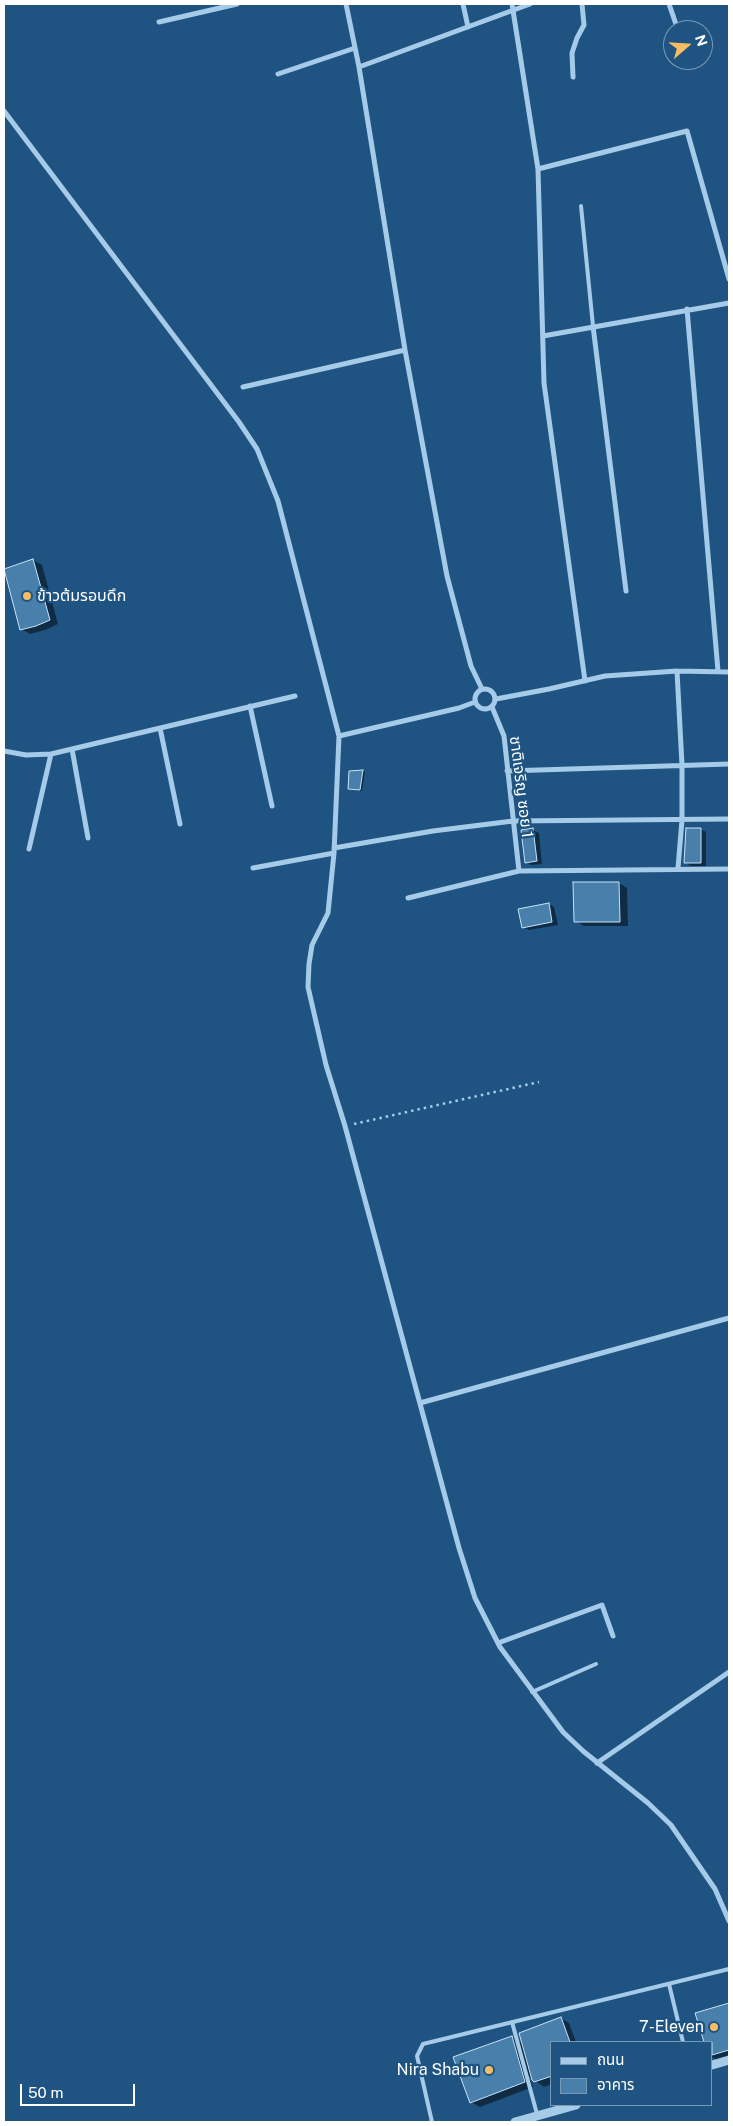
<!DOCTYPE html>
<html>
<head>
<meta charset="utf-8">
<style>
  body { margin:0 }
  #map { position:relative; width:733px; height:2126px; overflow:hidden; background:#1f5482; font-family:"Public Sans","Noto Sans Thai",sans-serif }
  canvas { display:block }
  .frame { position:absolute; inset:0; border:5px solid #fff; pointer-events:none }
  .legend { position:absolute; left:550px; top:2041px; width:162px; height:65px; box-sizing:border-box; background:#1f5482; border:1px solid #7998b4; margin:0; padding:6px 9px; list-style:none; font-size:15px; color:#fff }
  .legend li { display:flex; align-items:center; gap:10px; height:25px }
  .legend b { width:25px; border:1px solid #7998b4 }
  .north { position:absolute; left:663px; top:20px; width:50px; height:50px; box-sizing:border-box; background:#1f5482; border:1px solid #7998b4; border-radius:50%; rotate:71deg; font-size:14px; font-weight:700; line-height:20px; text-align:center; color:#fff }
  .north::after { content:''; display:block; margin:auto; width:18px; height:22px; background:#f7bd65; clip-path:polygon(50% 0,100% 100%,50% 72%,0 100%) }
  .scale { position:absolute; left:20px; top:2084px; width:115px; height:22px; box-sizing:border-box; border:2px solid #fff; border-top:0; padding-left:6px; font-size:15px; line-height:18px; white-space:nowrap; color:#fff; -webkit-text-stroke:4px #1f5482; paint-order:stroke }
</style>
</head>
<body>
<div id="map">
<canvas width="733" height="2126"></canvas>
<div class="frame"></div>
<ul class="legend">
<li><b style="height:6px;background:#a5cbe9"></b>ถนน</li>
<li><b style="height:14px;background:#487fab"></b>อาคาร</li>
</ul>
<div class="north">N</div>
<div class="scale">50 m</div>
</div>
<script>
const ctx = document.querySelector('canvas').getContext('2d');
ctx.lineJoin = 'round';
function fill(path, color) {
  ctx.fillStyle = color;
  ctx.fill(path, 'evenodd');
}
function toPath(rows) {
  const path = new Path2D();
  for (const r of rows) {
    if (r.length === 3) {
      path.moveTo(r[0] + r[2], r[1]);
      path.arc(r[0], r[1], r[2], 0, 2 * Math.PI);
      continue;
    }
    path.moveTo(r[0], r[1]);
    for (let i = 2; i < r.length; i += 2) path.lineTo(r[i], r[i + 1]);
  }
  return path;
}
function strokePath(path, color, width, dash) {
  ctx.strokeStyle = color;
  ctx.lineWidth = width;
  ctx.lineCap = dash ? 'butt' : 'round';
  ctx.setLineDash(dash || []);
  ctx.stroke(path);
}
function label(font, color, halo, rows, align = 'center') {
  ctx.font = font + ' "Public Sans","Noto Sans Thai",sans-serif';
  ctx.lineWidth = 4.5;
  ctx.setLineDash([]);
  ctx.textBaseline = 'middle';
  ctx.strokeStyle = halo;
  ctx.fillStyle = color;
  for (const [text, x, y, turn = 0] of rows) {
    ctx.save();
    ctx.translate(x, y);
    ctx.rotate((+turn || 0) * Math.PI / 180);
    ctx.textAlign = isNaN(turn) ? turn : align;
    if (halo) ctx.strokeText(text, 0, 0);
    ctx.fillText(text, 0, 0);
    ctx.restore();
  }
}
fill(toPath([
  [33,560,42,565,58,624,45,630,30,634,21,629],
  [363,771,365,772,362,791,349,789],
  [700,829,706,832,706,866,691,866,686,863],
  [533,830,539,833,542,864,531,865,526,862],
  [619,883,627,888,628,926,584,926,576,921],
  [549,904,554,907,558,925,529,930,523,927],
  [729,2004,729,2057,718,2060,712,2057,712,2042,705,2042,697,2013],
  [560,2018,569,2023,576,2042,552,2042,552,2084,544,2087,529,2076,533,2087,480,2107,471,2102,512,2037,523,2044]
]), '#0007');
const building = toPath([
  [33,559,50,620,36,626,20,630,4,569,33,559],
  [363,770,360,790,348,789,349,771,363,770],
  [533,828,537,861,525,863,521,830,533,828],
  [686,828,701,828,701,863,684,863,686,828],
  [573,882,619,882,620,922,574,922,573,882],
  [549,903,552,922,522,928,518,909,549,903],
  [729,2003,729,2050,712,2055,712,2042,704,2042,695,2013,729,2003],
  [561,2017,570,2042,552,2042,552,2076,534,2082,532,2080,519,2033,561,2017],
  [512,2036,525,2082,470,2103,453,2057,512,2036]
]);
fill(building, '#487fab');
strokePath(building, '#c9e2f7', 1);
strokePath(toPath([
  [354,1124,539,1082]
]), '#a5cbe9', 2.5, [2.5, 4]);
strokePath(toPath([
  [581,206,593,326],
  [532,1692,596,1664],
  [669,1984,683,2042],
  [512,2022,537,2114],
  [432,2122,417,2056,423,2044,729,1969]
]), '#a5cbe9', 4);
strokePath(toPath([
  [346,4,359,67,405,350,447,576,471,666,482,689],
  [463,4,468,27],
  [512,4,538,169,544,383,585,681],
  [669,4,678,30],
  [159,22,237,4],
  [689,60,690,62],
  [359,67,530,4],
  [278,74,355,48],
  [573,77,572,53,577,38,584,25,582,4],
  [4,111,239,422,257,449,278,501,339,736,334,853,328,913,312,945,309,964,308,987,326,1065,345,1126,459,1548,475,1598,500,1647,563,1732,583,1751,648,1803,671,1825,715,1889,729,1921],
  [538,169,687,131,729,279],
  [687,309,718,671],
  [593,326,626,591],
  [543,336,729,303],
  [243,387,405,350],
  [677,671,682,765,682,820,678,868],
  [485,699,10],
  [496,699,549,689,605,676,677,671,729,672],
  [250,706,272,806],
  [492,707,504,736,519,871],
  [160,728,180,824],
  [339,736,459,708,475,702],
  [72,749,88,838],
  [4,751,26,755,51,754,295,696],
  [507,771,729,764],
  [334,848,433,831,513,821,729,819],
  [29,849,51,754],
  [253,868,334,853],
  [408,898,519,871,729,869],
  [420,1403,729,1318],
  [498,1643,602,1605,613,1636],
  [597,1763,729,1672]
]), '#a5cbe9', 5);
strokePath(toPath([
  [712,2065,729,2060],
  [515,2122,576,2105]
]), '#a5cbe9', 9);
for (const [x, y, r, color] of [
  [27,596,5,"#f7bd65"],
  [714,2027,5,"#f7bd65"],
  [489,2070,5,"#f7bd65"]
]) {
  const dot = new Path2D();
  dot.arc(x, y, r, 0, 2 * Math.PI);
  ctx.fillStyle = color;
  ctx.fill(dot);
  strokePath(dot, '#1f5482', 2);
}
label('16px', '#fff', '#1f5482', [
  ["ข้าวต้มรอบดึก",37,596,"left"],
  ["7-Eleven",704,2027],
  ["Nira Shabu",479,2070]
], 'right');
label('16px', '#fff', '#1f5482', [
  ["ชาติเจริญ ซอย 1",521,787,83]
]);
</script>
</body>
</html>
